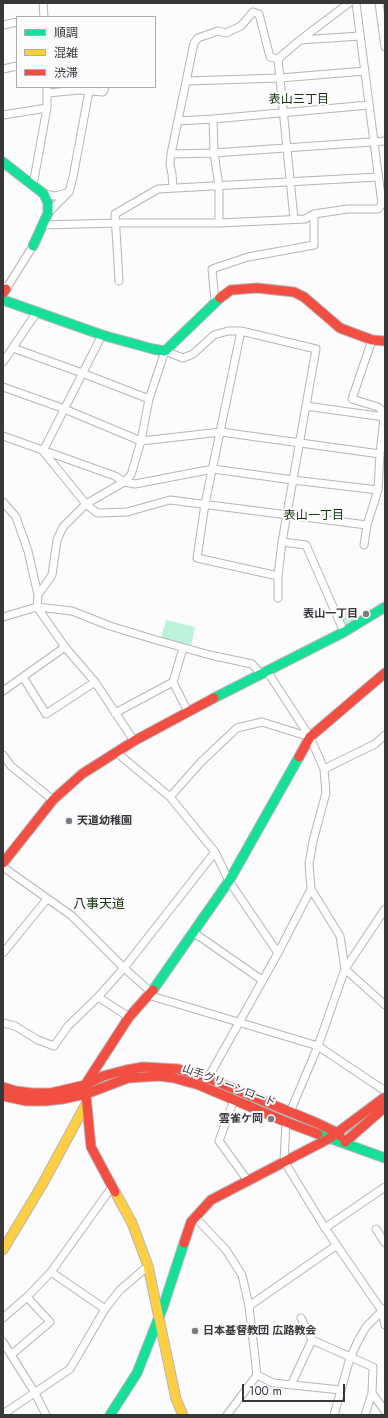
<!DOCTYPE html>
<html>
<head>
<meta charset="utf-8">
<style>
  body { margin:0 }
  #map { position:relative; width:388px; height:1418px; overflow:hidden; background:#fcfbfd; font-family:Jost,"Noto Sans JP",sans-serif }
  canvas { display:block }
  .frame { position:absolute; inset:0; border:4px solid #383739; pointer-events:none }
  .legend { position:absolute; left:16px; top:16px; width:140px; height:72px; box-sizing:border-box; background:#fdfafe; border:1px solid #aeacaf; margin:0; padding:5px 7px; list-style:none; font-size:12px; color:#383739 }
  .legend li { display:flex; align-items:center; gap:8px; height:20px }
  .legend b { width:20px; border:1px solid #aeacaf }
  .scale { position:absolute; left:242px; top:1384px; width:103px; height:18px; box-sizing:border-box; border:2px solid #383739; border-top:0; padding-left:5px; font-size:12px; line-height:14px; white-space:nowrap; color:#383739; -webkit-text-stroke:3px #fdfafe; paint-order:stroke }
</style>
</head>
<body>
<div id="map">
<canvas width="388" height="1418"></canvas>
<div class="frame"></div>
<ul class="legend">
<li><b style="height:5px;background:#16e098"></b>順調</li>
<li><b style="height:5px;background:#ffcf43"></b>混雑</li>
<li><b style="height:5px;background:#f24e42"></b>渋滞</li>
</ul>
<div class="scale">100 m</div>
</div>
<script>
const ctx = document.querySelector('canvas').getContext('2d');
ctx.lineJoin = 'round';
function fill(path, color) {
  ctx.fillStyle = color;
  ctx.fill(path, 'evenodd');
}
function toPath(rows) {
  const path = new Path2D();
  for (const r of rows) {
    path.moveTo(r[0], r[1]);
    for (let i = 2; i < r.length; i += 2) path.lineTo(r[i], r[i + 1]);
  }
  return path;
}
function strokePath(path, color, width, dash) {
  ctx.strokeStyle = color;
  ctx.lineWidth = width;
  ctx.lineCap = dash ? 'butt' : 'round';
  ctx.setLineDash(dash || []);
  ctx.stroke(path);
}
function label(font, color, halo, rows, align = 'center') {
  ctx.font = font + ' Jost,"Noto Sans JP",sans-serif';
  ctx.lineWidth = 4;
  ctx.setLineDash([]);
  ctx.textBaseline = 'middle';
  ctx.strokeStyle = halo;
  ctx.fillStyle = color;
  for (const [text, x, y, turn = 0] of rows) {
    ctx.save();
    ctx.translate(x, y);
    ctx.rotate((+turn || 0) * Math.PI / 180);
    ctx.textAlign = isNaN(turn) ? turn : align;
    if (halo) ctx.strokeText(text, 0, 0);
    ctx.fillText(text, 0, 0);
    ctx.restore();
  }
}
fill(toPath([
  [336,608,352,611,358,620,345,628],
  [166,620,195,627,191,645,161,638]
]), '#bcf2d9');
const street = toPath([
  [43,3,44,17],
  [379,3,385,47],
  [3,25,17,22],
  [300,40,360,36],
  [278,59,300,40,349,3],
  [3,69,17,66],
  [186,81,280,78,365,71],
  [48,93,79,90,103,92,105,87],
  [3,115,47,108],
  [213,119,214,153,219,186,219,223],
  [178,121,213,119,369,105],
  [171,154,214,153,385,141],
  [33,185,47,108,47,87],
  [173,188,172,174,170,164,171,154,194,43,198,38,218,31,226,33,241,26,253,12,259,14,270,57,278,59,294,219],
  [44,194,55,196,67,193],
  [48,213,69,192,73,177,89,91],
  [44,225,116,223,219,223,305,219,314,214,348,209,378,209,382,204,356,3],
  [119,281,115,214,158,189,378,177],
  [3,286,6,289,33,246],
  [215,301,212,269,248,257,314,245,314,214],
  [241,331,205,504,197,558,278,576],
  [102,335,43,451,86,504,97,513,127,512,170,500,367,525],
  [13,348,82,373,149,399],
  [3,362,37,312],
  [3,387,62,408,141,441,221,432,380,454],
  [306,406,384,417],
  [3,436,115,476,124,482,135,484,213,469,293,480,378,490],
  [3,502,16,517,28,551,38,595,37,607,65,647,95,682,134,741],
  [282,542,306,545,344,632],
  [364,545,367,525,378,490,380,454,384,417,382,411,378,407,352,399,372,340],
  [38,595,52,575,57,540,63,527,86,504,124,482,131,475,141,441,149,399,165,351,183,358,193,354,214,335,228,331,241,331,316,349,282,542,278,576,278,598],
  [3,617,37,607,72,611,110,626,156,640,210,655,252,664,261,674],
  [183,648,173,682,188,712],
  [267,671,310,737,324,769,326,793,313,841,309,864,311,889,340,936,345,969,385,1005],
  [23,677,46,714,95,682],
  [3,691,65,647],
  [115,713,173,682],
  [116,752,170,797,215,852,229,881,278,953,208,1078],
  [3,755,11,766,53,800],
  [324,769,375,744,385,735],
  [170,797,201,762,237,728,262,722,310,737],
  [3,867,72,916,124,968,151,992],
  [193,932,262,980],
  [3,953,47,899],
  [278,953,311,889],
  [148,995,318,1046,385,1091],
  [98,997,129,1017],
  [3,1023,15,1026,38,1040,54,1046,68,1026,98,997,124,968,215,852],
  [234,1100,219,1141,248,1181],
  [290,1112,318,1046,345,969,385,909],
  [286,1122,284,1161,325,1228,382,1311,385,1325],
  [195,1217,226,1250,242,1275,249,1306,257,1375,227,1415],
  [325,1228,385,1187],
  [376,1229,385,1243],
  [51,1272,105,1309],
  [249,1306,337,1245],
  [3,1318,27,1297,51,1272,112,1187],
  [301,1318,312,1340,373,1367,372,1393,365,1415],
  [3,1342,35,1393,46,1415],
  [12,1354,50,1322,27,1297],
  [257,1375,273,1383,341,1390],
  [291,1385,312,1340],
  [372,1393,385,1411],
  [3,1414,70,1369,105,1309,120,1290,148,1266],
  [334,1415,350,1358,358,1341,366,1327,384,1309]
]);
const fast = toPath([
  [3,162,44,194,48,203,48,213,33,246],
  [3,300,102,335,153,349,165,351,220,298],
  [214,698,344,632,385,607],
  [153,990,229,881,299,757],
  [318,1134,385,1158],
  [110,1415,137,1373,163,1307,184,1243]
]);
const slow = toPath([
  [115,1192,132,1223,148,1266,176,1399,183,1415],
  [3,1250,42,1185,86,1104]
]);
const jam = toPath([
  [3,293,6,289],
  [220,298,231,290,257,288,294,292,304,297,340,328,372,340,385,341],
  [299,757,310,737,385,673],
  [3,863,53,800,82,774,134,741,214,698],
  [3,1087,16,1091,32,1093,51,1093,85,1085,103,1076,126,1070,143,1067,178,1069,208,1078,317,1123,338,1133,340,1136],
  [3,1096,26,1101,46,1101,63,1099,86,1094,128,1078,159,1076,174,1078,199,1085,286,1122,318,1134],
  [345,1142,385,1107],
  [115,1192,91,1147,85,1085,129,1017,153,990],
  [184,1243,191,1222,211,1200,330,1138,385,1097]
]);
strokePath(street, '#b6b5b7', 9);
strokePath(fast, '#b6b5b7', 11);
strokePath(slow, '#b6b5b7', 11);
strokePath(jam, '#b6b5b7', 11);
strokePath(street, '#fffeff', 7);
strokePath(fast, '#16e098', 9);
strokePath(slow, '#ffcf43', 9);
strokePath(jam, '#f24e42', 9);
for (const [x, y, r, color] of [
  [366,614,4,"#7d7c7e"],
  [69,821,4,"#7d7c7e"],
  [271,1119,4,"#7d7c7e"],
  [195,1331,4,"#7d7c7e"]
]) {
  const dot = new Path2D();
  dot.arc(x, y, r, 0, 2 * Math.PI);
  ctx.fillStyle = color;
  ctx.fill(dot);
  strokePath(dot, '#fdfafe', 1.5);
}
label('bold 11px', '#383739', '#fdfafe', [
  ["表山一丁目",358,614],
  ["天道幼稚園",77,821,"left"],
  ["雲雀ケ岡",263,1119],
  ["日本基督教団 広路教会",203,1331,"left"]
], 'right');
label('11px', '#383739', '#fdfafe', [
  ["山手グリーンロード",229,1086,21]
]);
label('12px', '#113307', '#fdfafe', [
  ["表山三丁目",299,100],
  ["表山一丁目",314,516]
]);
label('13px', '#113307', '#fdfafe', [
  ["八事天道",99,905]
]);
</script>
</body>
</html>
